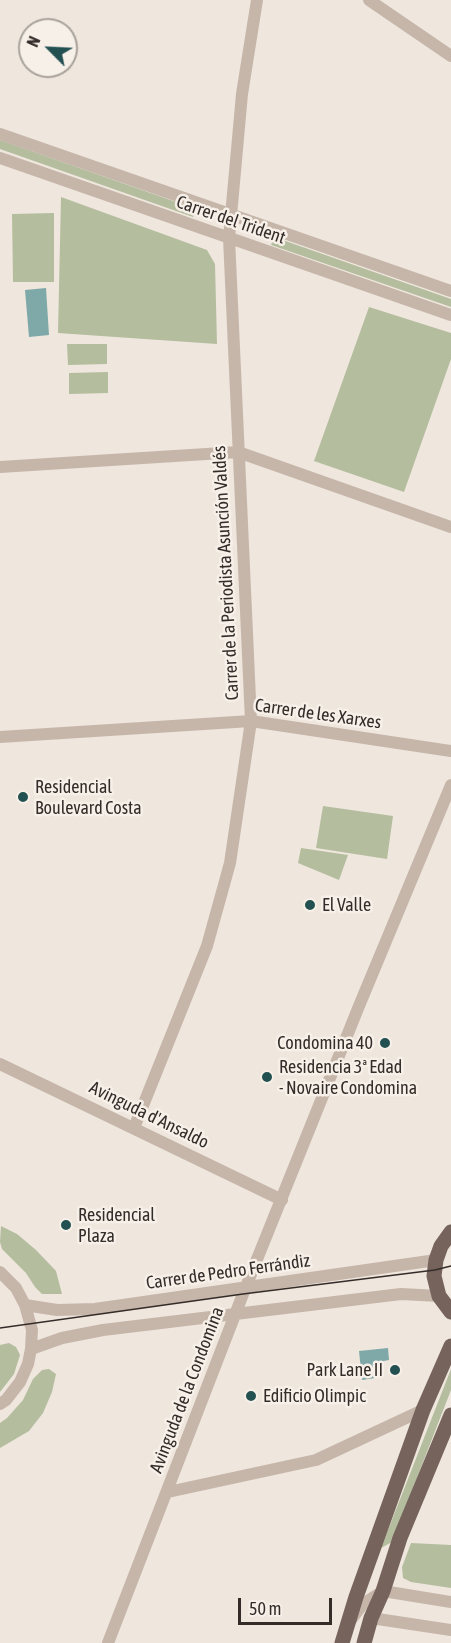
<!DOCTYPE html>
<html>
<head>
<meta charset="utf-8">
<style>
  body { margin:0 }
  #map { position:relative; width:451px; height:1643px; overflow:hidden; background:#efe6dd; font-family:"Asap Condensed",sans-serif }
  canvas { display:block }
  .north { position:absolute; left:18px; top:18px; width:60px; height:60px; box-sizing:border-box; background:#f7f0e9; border:2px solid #a9a29c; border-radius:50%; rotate:294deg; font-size:16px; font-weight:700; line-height:24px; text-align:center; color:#342c29 }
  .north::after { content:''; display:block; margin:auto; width:21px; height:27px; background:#235051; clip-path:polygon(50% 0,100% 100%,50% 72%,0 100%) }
  .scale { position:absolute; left:238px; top:1598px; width:94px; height:27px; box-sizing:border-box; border:3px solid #342c29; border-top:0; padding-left:8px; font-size:18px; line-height:21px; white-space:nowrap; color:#342c29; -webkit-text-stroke:4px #f7f0e9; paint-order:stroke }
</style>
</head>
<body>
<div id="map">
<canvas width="451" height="1643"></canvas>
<div class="north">N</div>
<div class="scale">50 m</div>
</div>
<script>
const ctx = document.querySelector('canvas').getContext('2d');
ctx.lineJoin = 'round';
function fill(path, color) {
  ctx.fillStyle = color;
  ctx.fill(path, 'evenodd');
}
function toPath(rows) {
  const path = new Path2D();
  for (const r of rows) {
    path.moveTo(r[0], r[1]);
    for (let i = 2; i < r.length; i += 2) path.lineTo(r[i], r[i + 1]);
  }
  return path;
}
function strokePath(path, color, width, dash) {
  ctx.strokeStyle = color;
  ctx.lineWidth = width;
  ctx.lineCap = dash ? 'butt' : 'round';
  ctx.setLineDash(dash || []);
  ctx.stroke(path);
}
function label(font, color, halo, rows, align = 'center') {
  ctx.font = font + ' "Asap Condensed",sans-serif';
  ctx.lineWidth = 5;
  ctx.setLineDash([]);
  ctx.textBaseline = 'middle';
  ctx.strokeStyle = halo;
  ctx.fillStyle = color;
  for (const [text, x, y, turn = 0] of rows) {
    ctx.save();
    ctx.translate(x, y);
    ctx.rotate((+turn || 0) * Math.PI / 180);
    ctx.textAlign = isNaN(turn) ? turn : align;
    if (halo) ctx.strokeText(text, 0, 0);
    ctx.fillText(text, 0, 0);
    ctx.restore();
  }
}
fill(toPath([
  [0,140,196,209,193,217,0,149],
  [61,197,207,250,215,264,217,344,58,333],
  [54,213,54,282,13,282,12,214],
  [274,237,451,299,451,307,271,245],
  [369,307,451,333,451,359,404,492,314,461],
  [67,344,107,344,107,364,68,365],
  [108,372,108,393,69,394,69,373],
  [323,806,393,816,387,859,316,848],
  [301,848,348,855,339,880,298,863],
  [1,1226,17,1234,36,1250,56,1271,62,1294,42,1294,35,1287,26,1273,2,1249,0,1242],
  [9,1343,16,1347,20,1355,14,1374,0,1392,0,1345],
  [49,1369,56,1374,52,1392,43,1413,29,1431,0,1448,0,1423,7,1418,23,1400,33,1379,42,1370],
  [451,1369,451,1390,392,1542,381,1548],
  [411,1543,451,1545,451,1588,411,1582,403,1578,402,1567]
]), '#b4bd9e');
fill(toPath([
  [46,288,49,335,29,337,25,290],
  [388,1348,389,1360,373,1363,375,1378,362,1380,359,1351]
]), '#7fa9a9');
strokePath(toPath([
  [369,0,451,56],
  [0,134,451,291],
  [0,158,451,315],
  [0,467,238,452,451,527],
  [0,737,251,721,451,751],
  [0,1064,282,1200],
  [134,1128,207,946,230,863,251,721,229,238,242,94,257,0],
  [0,1272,16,1288,25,1305,32,1330,31,1349,28,1364,20,1382,6,1400,0,1404],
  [25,1305,57,1310,95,1309,436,1260],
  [31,1349,62,1338,103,1330,401,1294,439,1296],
  [168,1492,316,1460,423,1410],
  [371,1618,451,1630],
  [351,1620,363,1604,383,1591,451,1602],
  [108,1643,243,1294,359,1006,451,785]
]), '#c6b6aa', 12);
strokePath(toPath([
  [451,1232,441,1246,436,1260,434,1276,439,1296,451,1312],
  [342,1643,356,1597,423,1410,451,1346],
  [364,1643,371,1618,383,1591,400,1538,451,1415]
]), '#75635c', 15);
strokePath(toPath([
  [0,1328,243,1294,435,1270,451,1266]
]), '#342c29', 1.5);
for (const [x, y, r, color] of [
  [23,797,6,"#235051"],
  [310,905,6,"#235051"],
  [385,1043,6,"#235051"],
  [267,1077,6,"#235051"],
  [66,1225,6,"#235051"],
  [395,1370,6,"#235051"],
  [251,1396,6,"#235051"]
]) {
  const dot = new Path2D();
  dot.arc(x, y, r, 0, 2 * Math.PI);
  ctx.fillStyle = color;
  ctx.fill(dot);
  strokePath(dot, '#f7f0e9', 2);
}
label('18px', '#342c29', '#f7f0e9', [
  ["Carrer del Trident",231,220,19],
  ["Carrer de la Periodista Asunción Valdés",226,573,-93],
  ["Carrer de les Xarxes",318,714,8],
  ["Avinguda d'Ansaldo",149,1115,26],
  ["Carrer de Pedro Ferrándiz",228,1272,-8],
  ["Avinguda de la Condomina",187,1390,-69]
]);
label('18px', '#342c29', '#f7f0e9', [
  ["Residencial",35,787],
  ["Boulevard Costa",35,808],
  ["El Valle",322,905],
  ["Condomina 40",373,1043,"right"],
  ["Residencia 3ª Edad",279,1067],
  ["- Novaire Condomina",279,1088],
  ["Residencial",78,1215],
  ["Plaza",78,1236],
  ["Park Lane II",383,1370,"right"],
  ["Edificio Olimpic",263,1396]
], 'left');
</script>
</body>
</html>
